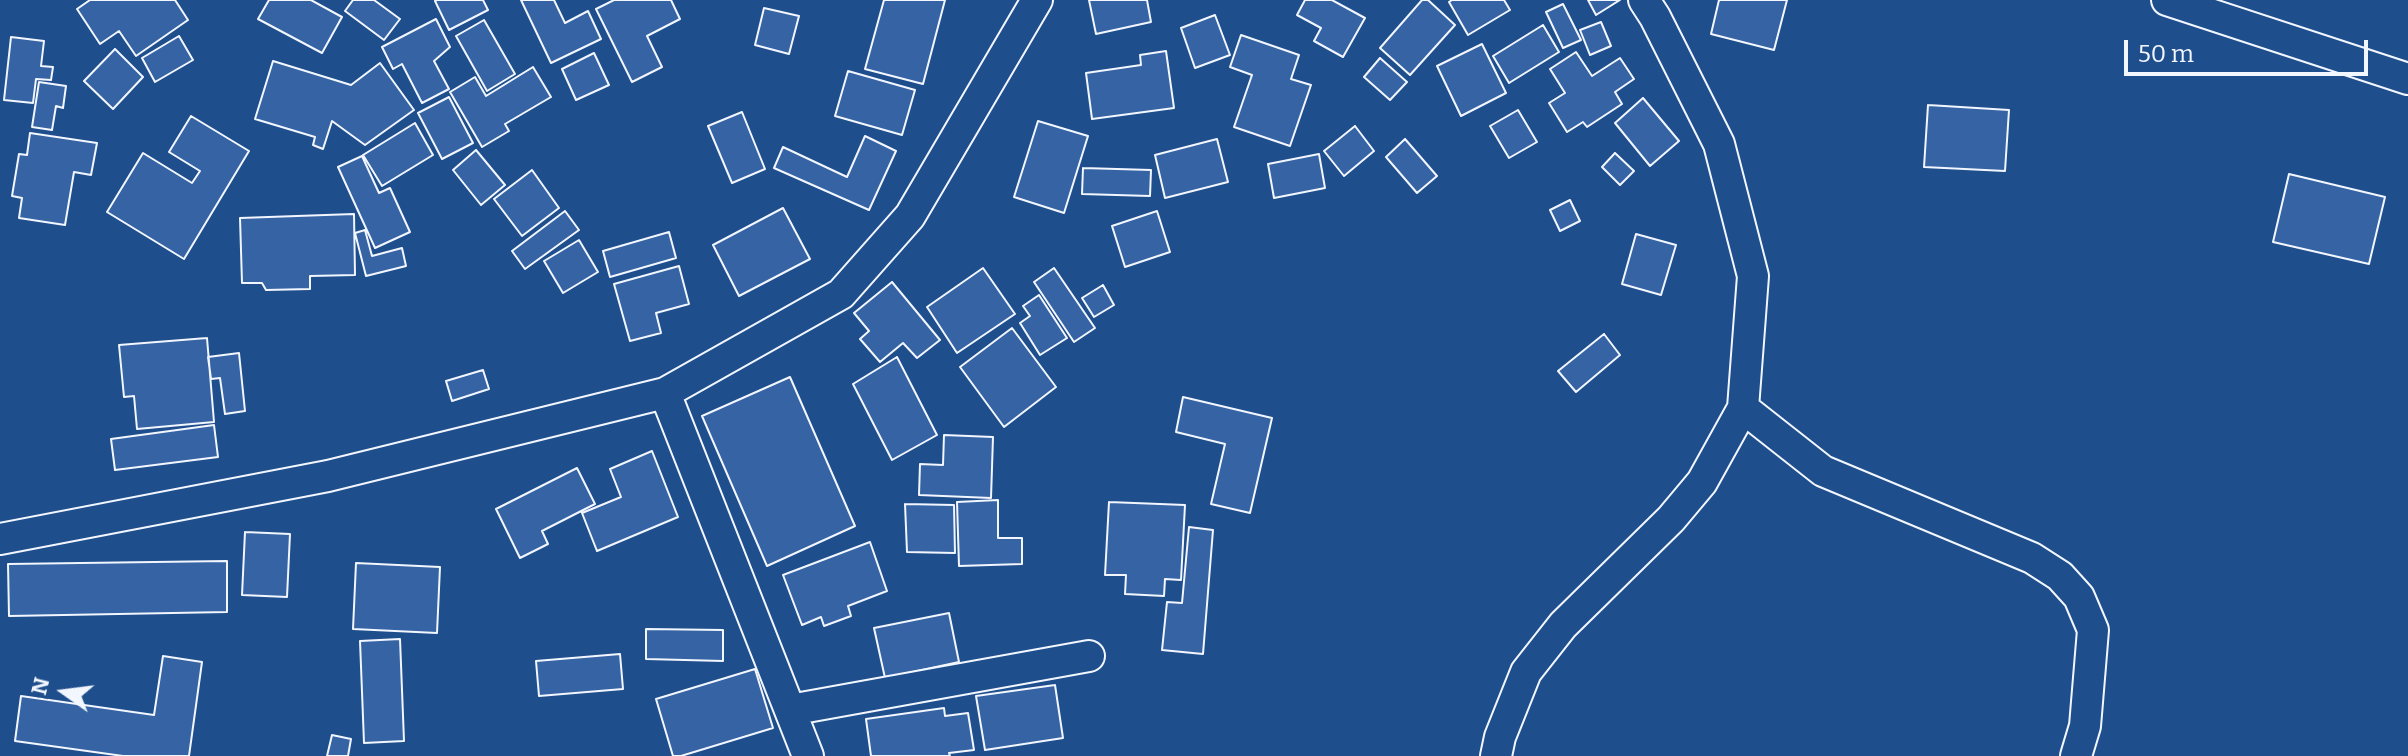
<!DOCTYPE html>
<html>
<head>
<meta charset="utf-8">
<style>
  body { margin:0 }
  #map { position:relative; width:2408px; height:756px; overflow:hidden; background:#1f4e8c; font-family:Bitter,serif }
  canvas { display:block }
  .north { position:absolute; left:24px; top:652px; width:80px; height:80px; -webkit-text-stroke:6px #1f4e8c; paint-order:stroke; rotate:284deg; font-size:22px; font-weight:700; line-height:32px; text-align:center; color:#f2f6ff }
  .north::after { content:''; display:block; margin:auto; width:28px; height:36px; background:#f2f6ff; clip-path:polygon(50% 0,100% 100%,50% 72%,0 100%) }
  .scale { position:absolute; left:2124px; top:40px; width:244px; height:36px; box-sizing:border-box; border:4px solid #f2f6ff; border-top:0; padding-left:10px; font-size:24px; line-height:28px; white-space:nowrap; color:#f2f6ff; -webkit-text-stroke:6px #1f4e8c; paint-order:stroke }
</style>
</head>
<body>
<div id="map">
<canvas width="2408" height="756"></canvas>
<div class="north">N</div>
<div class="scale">50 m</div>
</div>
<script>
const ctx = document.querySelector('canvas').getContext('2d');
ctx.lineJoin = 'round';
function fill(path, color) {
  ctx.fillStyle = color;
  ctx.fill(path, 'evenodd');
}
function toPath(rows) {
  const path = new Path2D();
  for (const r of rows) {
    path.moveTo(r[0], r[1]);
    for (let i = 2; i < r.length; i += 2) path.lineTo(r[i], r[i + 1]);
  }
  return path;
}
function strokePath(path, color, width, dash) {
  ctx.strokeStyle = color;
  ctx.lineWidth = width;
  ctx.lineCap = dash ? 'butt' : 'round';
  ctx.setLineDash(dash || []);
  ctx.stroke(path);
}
const building = toPath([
  [90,0,175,0,188,20,136,56,119,31,100,44,77,9,90,0],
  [269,0,311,0,342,17,322,53,258,19,269,0],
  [353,0,374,0,400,19,384,40,345,11,353,0],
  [437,0,483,0,488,10,449,30,435,1,437,0],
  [521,0,554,0,565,23,588,11,601,39,551,63,521,0],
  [614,0,671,0,680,19,647,36,662,67,632,82,596,9,614,0],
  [884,0,945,0,923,84,865,69,884,0],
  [1089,0,1147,0,1151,22,1096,34,1089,0],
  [1305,0,1332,0,1365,18,1343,57,1314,41,1321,28,1297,15,1305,0],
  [1422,0,1428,0,1455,25,1410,75,1380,48,1422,0],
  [1452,0,1504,0,1510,10,1468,35,1449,2,1452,0],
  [1588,0,1620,0,1596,15,1588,0],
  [1719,0,1787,0,1774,50,1711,34,1719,0],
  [1563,4,1581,40,1563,48,1546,12,1563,4],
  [764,8,799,16,789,54,755,45,764,8],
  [1215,15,1230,55,1195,68,1181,28,1215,15],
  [436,19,450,47,434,61,449,89,422,103,402,64,393,69,382,47,436,19],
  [484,20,515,74,487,91,456,36,484,20],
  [1601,22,1611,46,1590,55,1580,30,1601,22],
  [1543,25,1559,52,1509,83,1493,56,1543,25],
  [1241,35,1299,55,1291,79,1311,85,1290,146,1234,127,1252,75,1230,67,1241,35],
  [179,36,193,60,155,82,142,58,179,36],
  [11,37,44,41,41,66,53,67,51,80,36,79,33,103,4,100,11,37],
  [1482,44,1506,93,1461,116,1437,66,1482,44],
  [115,49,143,77,113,109,84,81,115,49],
  [1166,51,1174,108,1092,119,1086,73,1141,65,1140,55,1166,51],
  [1576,52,1592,76,1620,58,1634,79,1615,92,1622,104,1587,127,1583,122,1567,132,1549,103,1565,93,1550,69,1576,52],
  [594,53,609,85,576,100,562,69,594,53],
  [1380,58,1407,82,1390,100,1364,77,1380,58],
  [273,61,351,85,380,63,414,110,365,145,332,121,323,149,313,145,315,137,255,119,273,61],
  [533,67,551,97,505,124,509,131,482,147,450,92,475,77,486,96,533,67],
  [848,71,915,90,902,135,835,116,848,71],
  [39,82,66,86,63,108,56,106,52,130,32,127,39,82],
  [449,97,473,143,442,159,418,113,449,97],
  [1643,98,1679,141,1650,166,1615,123,1643,98],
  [1928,105,2009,110,2005,171,1924,167,1928,105],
  [1518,110,1537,142,1509,158,1490,126,1518,110],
  [742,112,765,169,732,183,708,126,742,112],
  [191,116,249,151,184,259,107,212,143,153,192,183,200,171,169,152,191,116],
  [1038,121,1088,136,1064,213,1014,197,1038,121],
  [415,123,433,155,382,186,363,155,415,123],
  [1355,126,1374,151,1344,176,1324,151,1355,126],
  [30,133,97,143,91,175,74,172,65,225,19,218,22,198,12,196,19,154,27,155,30,133],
  [865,136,896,151,869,210,774,168,783,147,847,177,865,136],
  [1217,139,1228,182,1165,198,1155,155,1217,139],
  [1405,139,1437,176,1417,193,1386,157,1405,139],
  [476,150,505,185,481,205,453,170,476,150],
  [1615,153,1634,171,1620,185,1602,167,1615,153],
  [1319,154,1325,188,1274,198,1268,164,1319,154],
  [362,156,379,193,390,188,410,232,375,248,338,167,362,156],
  [1083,168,1151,170,1150,196,1082,194,1083,168],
  [532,170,559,208,522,236,494,199,532,170],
  [2289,174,2385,197,2369,264,2273,242,2289,174],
  [1570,200,1580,221,1560,231,1550,210,1570,200],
  [783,208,810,259,739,296,713,245,783,208],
  [565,211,579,230,525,269,512,251,565,211],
  [1157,211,1170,252,1125,267,1112,226,1157,211],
  [354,214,355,275,310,276,310,289,266,290,262,283,242,283,240,218,354,214],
  [365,230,372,256,402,248,406,266,366,276,355,233,365,230],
  [669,232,676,258,610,277,603,251,669,232],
  [1636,234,1676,245,1661,295,1622,284,1636,234],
  [579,240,598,272,563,293,544,261,579,240],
  [679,266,689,304,656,313,661,333,630,341,614,284,679,266],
  [983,268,1015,314,957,353,927,307,983,268],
  [1054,268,1095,328,1074,342,1034,282,1054,268],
  [892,282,940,340,917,358,903,343,880,362,860,339,869,331,854,313,892,282],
  [1103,285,1114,305,1094,317,1082,298,1103,285],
  [1039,295,1067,338,1040,355,1020,323,1030,316,1023,306,1039,295],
  [1012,328,1056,387,1004,427,960,367,1012,328],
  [1604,334,1620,355,1576,392,1558,371,1604,334],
  [207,338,214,422,137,429,134,396,124,397,119,345,207,338],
  [239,353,245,411,225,414,220,378,211,379,208,357,239,353],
  [897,357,937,435,892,460,853,384,897,357],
  [483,370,489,389,452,401,446,381,483,370],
  [790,377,855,526,767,566,702,416,790,377],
  [1183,397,1272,418,1250,513,1211,504,1225,444,1176,432,1183,397],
  [214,425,218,457,115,470,111,439,214,425],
  [944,435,993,437,991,498,919,495,920,464,943,465,944,435],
  [652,451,678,517,597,551,582,513,621,497,610,469,652,451],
  [577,468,595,504,542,531,548,544,520,558,496,509,577,468],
  [998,500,998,538,1022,538,1022,564,959,566,957,502,998,500],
  [1109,502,1185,505,1181,580,1165,579,1164,596,1125,594,1126,575,1105,575,1109,502],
  [905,504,954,505,955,553,907,552,905,504],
  [1189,527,1213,530,1203,654,1162,650,1167,602,1182,603,1189,527],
  [245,532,290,534,287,597,242,595,245,532],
  [870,542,887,591,848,606,851,616,824,626,821,617,802,625,783,575,870,542],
  [227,561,227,612,9,616,8,564,227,561],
  [356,563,440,567,437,633,353,629,356,563],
  [949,613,959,662,885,678,874,628,949,613],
  [646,629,723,630,723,661,646,659,646,629],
  [400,639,404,741,364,743,360,641,400,639],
  [620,654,623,689,539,696,536,661,620,654],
  [163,656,202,662,189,756,123,756,15,741,21,696,154,715,163,656],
  [755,669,773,728,681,756,673,756,656,699,755,669],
  [1055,685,1063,738,985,750,976,696,1055,685],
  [944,708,945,716,968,713,974,750,949,753,950,756,871,756,866,719,944,708],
  [332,735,351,739,348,756,327,756,332,735]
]);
fill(building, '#3563a3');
strokePath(building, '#f2f6ff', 2);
const minor = toPath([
  [2167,0,2408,79],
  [665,393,808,756],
  [1743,408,1823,471,2032,558,2060,576,2079,597,2093,630,2085,726,2076,756],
  [0,539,328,476,665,393,841,294,910,216,1037,0],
  [790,710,1089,656],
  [1496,756,1500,737,1526,672,1563,625,1671,519,1702,482,1743,408,1753,276,1719,144,1655,17,1644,0]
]);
strokePath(minor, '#f2f6ff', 34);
strokePath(minor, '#1f4e8c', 30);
</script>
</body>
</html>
